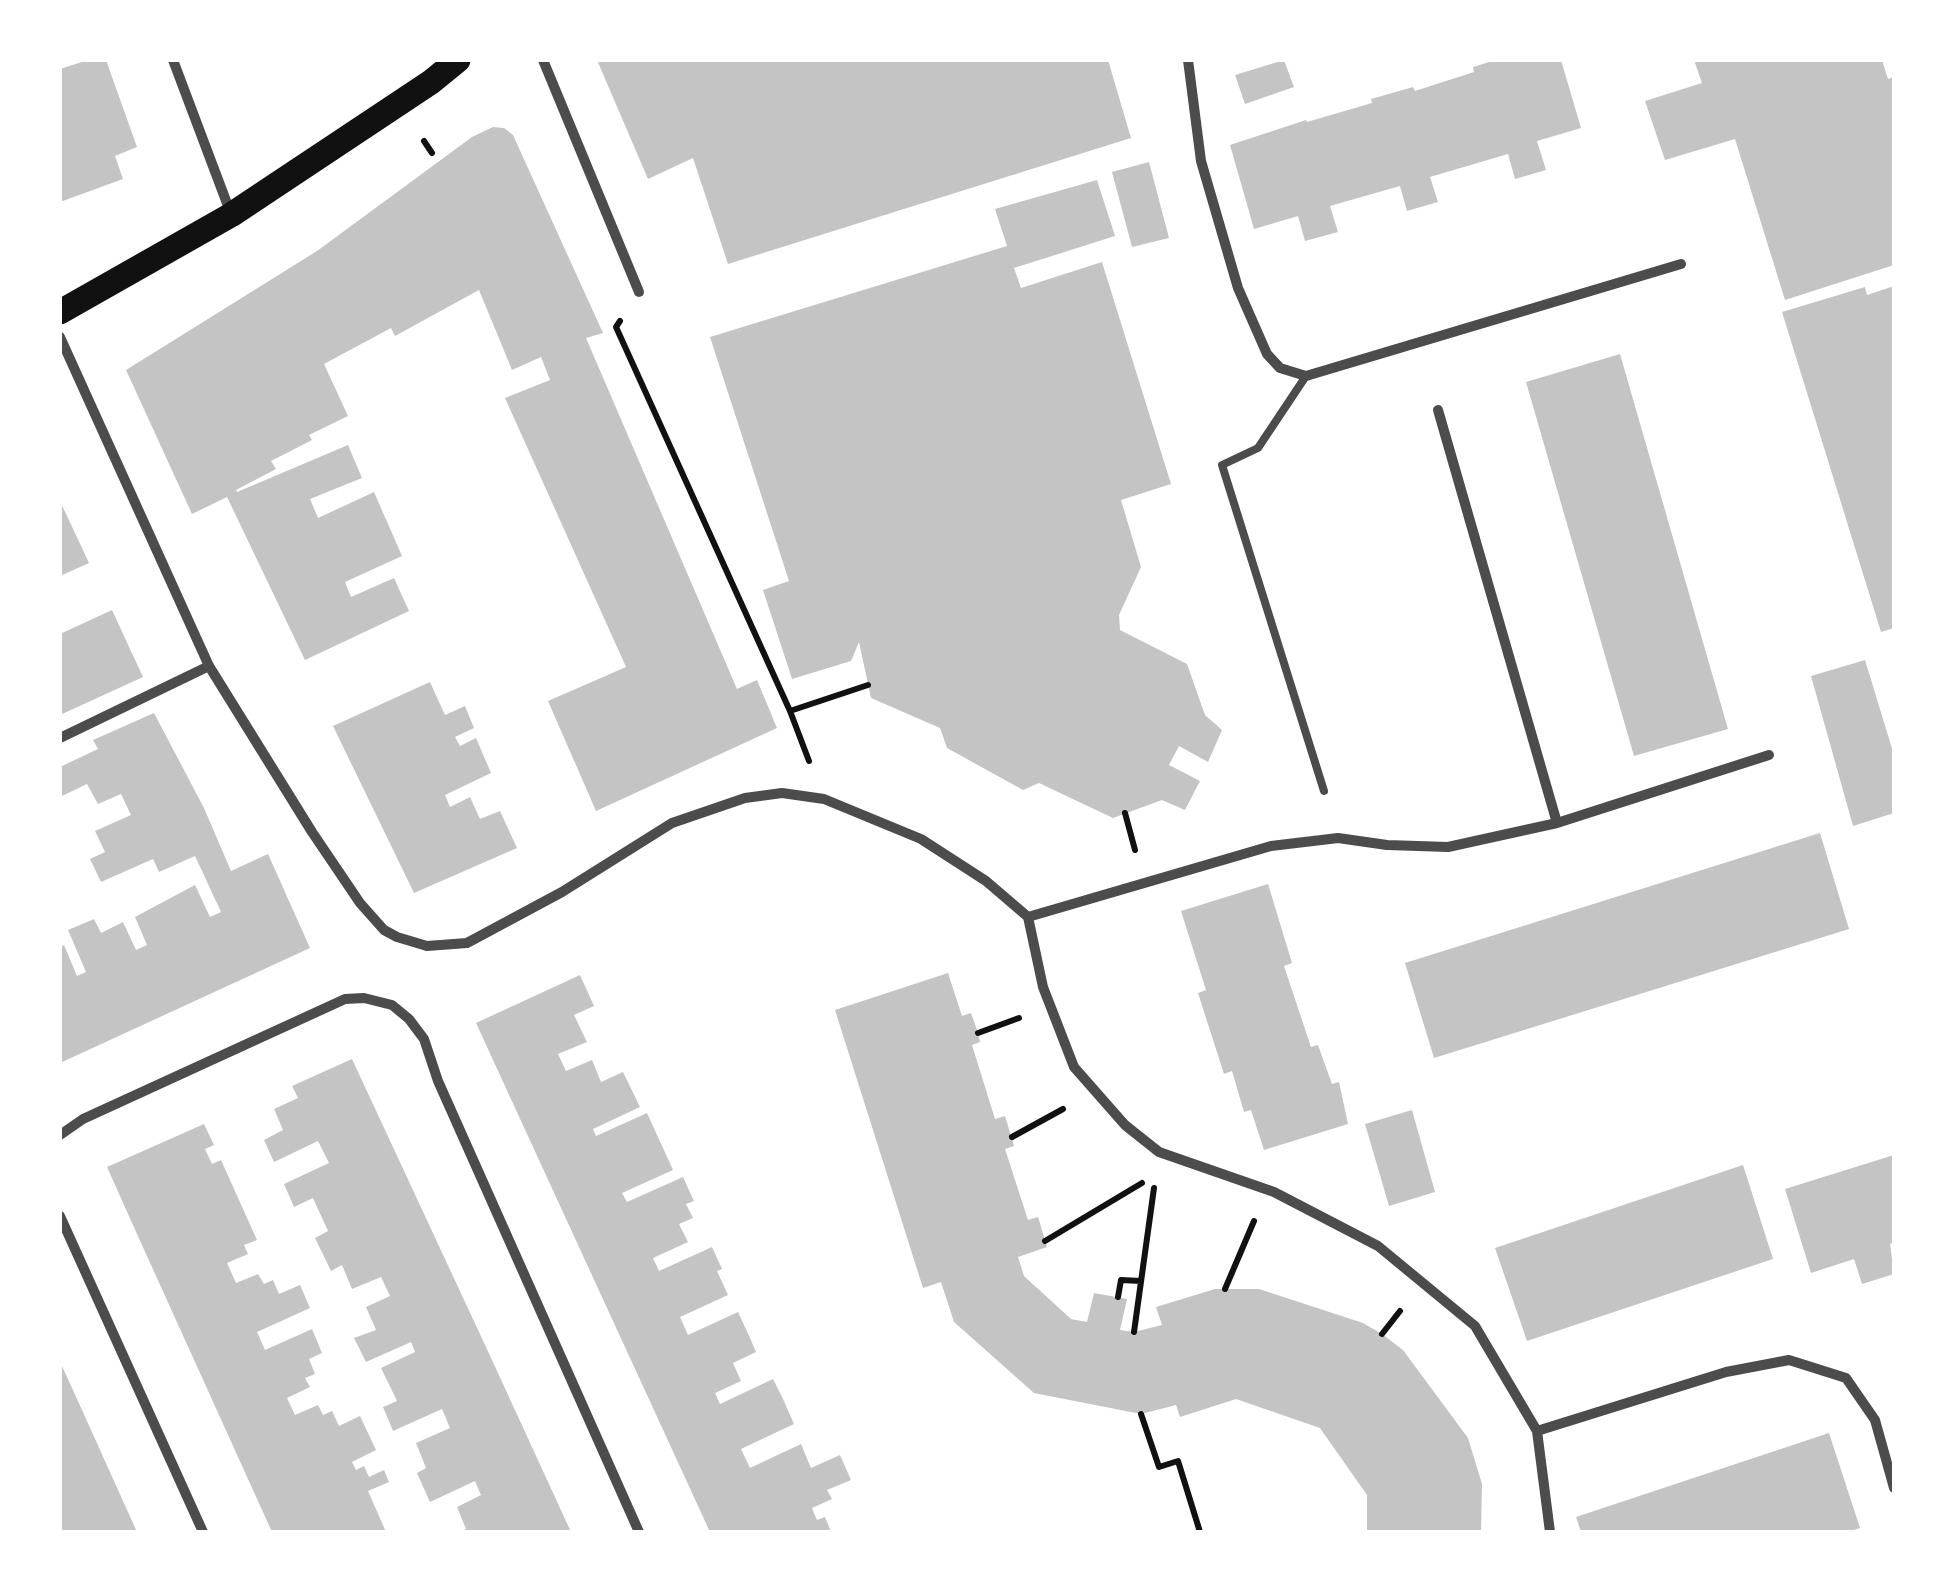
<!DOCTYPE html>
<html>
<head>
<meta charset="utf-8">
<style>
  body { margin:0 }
  #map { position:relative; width:1954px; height:1592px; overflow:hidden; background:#fff; font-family:"Roboto Condensed",sans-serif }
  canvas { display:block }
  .frame { position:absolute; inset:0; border:62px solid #fff; pointer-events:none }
</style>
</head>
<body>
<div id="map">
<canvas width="1954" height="1592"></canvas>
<div class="frame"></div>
</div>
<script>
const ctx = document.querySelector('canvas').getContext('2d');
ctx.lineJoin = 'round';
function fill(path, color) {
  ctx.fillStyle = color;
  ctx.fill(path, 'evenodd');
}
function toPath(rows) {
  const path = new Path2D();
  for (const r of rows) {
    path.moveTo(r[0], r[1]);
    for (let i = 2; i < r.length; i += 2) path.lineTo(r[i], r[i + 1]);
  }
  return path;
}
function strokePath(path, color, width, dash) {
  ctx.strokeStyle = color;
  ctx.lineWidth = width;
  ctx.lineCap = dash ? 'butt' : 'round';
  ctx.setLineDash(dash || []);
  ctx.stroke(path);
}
fill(toPath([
  [88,60,106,60,137,147,115,156,123,179,60,202,60,69],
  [597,60,1108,60,1131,138,728,264,693,158,648,179],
  [1284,60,1294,87,1245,104,1235,75],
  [1496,60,1561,60,1581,128,1537,141,1546,170,1515,179,1508,154,1430,177,1438,202,1407,211,1400,186,1330,206,1338,232,1305,241,1298,216,1254,229,1230,145,1306,120,1307,122,1372,103,1371,99,1413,87,1415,91,1474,72,1473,67],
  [1694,60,1882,60,1888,79,1894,77,1894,265,1785,300,1735,139,1665,160,1645,101,1702,83],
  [493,127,504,128,513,135,603,333,586,338,737,689,757,680,777,728,596,811,548,701,626,667,505,398,550,380,541,357,512,370,479,290,395,336,391,328,324,364,348,416,309,435,312,440,271,461,276,469,236,490,237,492,348,445,362,478,310,499,318,518,374,492,402,556,345,582,351,597,394,578,409,611,305,660,227,497,192,514,126,370,317,251,472,137],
  [1149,162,1169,238,1132,247,1112,172],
  [1097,180,1115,236,1014,268,1021,288,1102,262,1171,484,1121,500,1141,567,1119,615,1120,630,1187,664,1205,715,1222,730,1208,762,1179,746,1169,765,1200,781,1185,810,1162,800,1113,818,1039,783,1023,790,947,748,940,728,871,698,859,642,851,661,792,679,763,590,789,581,710,337,1007,246,995,209],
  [1894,286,1894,628,1881,632,1782,312,1865,287,1867,295],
  [1620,354,1728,729,1634,756,1526,382],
  [60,501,89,563,60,576],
  [112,610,143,677,60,715,60,634],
  [1865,660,1894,755,1894,813,1853,826,1811,676],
  [430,682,445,715,465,706,474,728,455,737,460,746,476,738,491,773,445,795,450,807,470,797,480,819,500,811,517,848,414,893,333,726],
  [154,713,204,808,231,871,268,854,310,948,60,1063,60,947,64,945,77,976,86,972,68,930,94,919,101,933,123,922,136,950,147,945,135,917,195,885,210,917,221,912,195,856,159,872,153,859,101,882,90,859,105,852,95,831,131,815,121,794,98,804,87,784,62,796,60,791,60,767,98,749,93,740],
  [1820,833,1849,929,1434,1058,1405,963],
  [1268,884,1292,963,1284,966,1311,1047,1318,1045,1332,1084,1339,1082,1348,1124,1264,1150,1251,1110,1244,1112,1232,1071,1224,1074,1198,993,1206,990,1181,911],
  [948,973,962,1016,971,1013,978,1033,980,1042,972,1045,995,1119,1005,1116,1014,1146,1005,1149,1028,1220,1038,1217,1047,1247,1018,1257,1024,1276,1071,1319,1087,1322,1094,1293,1127,1299,1120,1330,1134,1332,1162,1325,1156,1307,1215,1289,1259,1289,1363,1323,1382,1334,1403,1350,1468,1438,1482,1484,1481,1532,1367,1532,1367,1495,1320,1428,1236,1399,1180,1417,1176,1405,1141,1414,1034,1393,954,1322,941,1282,923,1288,835,1010],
  [580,975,594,1006,574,1015,587,1042,558,1054,566,1071,592,1060,601,1082,623,1072,640,1107,593,1129,596,1136,647,1113,673,1170,622,1193,627,1202,683,1177,694,1201,686,1204,693,1218,679,1224,688,1242,653,1258,659,1271,712,1247,722,1269,717,1271,728,1295,680,1317,688,1335,738,1312,750,1338,756,1352,733,1363,741,1381,715,1393,720,1404,773,1379,783,1399,794,1424,741,1449,750,1468,801,1444,811,1468,840,1455,851,1480,827,1490,832,1499,812,1508,817,1520,825,1517,831,1532,710,1532,476,1023],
  [352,1059,492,1360,571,1532,461,1532,466,1529,457,1507,481,1495,475,1481,430,1502,417,1473,426,1468,416,1443,450,1428,442,1409,393,1431,383,1407,397,1401,381,1368,415,1352,411,1342,366,1362,354,1338,376,1330,366,1307,390,1296,381,1277,352,1289,342,1265,331,1271,315,1238,328,1231,313,1198,294,1207,284,1184,329,1163,318,1141,274,1162,264,1140,283,1130,274,1109,298,1098,292,1086],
  [1412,1110,1435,1192,1389,1206,1365,1124],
  [204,1124,214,1145,205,1149,212,1164,221,1160,257,1240,244,1245,248,1254,227,1263,236,1283,258,1274,264,1284,273,1280,279,1294,300,1285,310,1308,257,1332,265,1350,312,1329,322,1353,309,1359,315,1374,305,1378,310,1387,287,1398,295,1415,318,1405,323,1415,332,1411,339,1426,360,1416,376,1450,352,1462,356,1470,364,1466,369,1477,384,1470,389,1482,368,1491,386,1532,272,1532,137,1234,107,1167],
  [1894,1155,1894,1242,1890,1244,1894,1274,1862,1284,1854,1259,1811,1273,1785,1189],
  [1743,1165,1773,1259,1527,1341,1495,1248],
  [60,1362,73,1390,137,1532,60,1532],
  [1829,1433,1860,1528,1848,1532,1581,1532,1576,1517]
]), '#c4c4c4');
strokePath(toPath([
  [424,141,432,153],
  [620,321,616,327,790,711,809,761],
  [790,711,868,685],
  [1125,813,1135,850],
  [978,1033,1019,1018],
  [1012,1137,1063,1109],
  [1045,1241,1142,1183],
  [1225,1289,1254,1221],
  [1118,1297,1121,1280,1141,1281],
  [1134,1332,1154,1188],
  [1382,1334,1400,1311],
  [1141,1414,1159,1467,1178,1461,1200,1532]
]), '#111', 6);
strokePath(toPath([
  [1306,376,1258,448,1222,465,1324,791]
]), '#4c4c4c', 8);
strokePath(toPath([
  [173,60,231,214],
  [543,60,639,292],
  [1188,60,1201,161,1238,288,1267,354,1280,368,1306,376,1681,264],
  [60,337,209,666,312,832,360,903,384,930,397,937,427,946,467,943,562,892,672,823,745,798,782,793,824,799,921,839,986,881,1028,917,1043,987,1074,1067,1125,1125,1159,1152,1274,1192,1378,1246,1475,1326,1537,1431,1550,1532],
  [1438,410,1557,823],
  [60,738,209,666],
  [1028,917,1271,846,1338,838,1387,845,1448,847,1557,823,1769,755],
  [60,1135,83,1119,345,999,364,998,392,1005,409,1019,424,1039,438,1081,639,1532],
  [60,1216,203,1532],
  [1537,1431,1726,1372,1789,1360,1846,1378,1875,1420,1894,1488]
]), '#4c4c4c', 10);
strokePath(toPath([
  [60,312,231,215,431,82,458,60]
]), '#111', 25);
</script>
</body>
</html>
